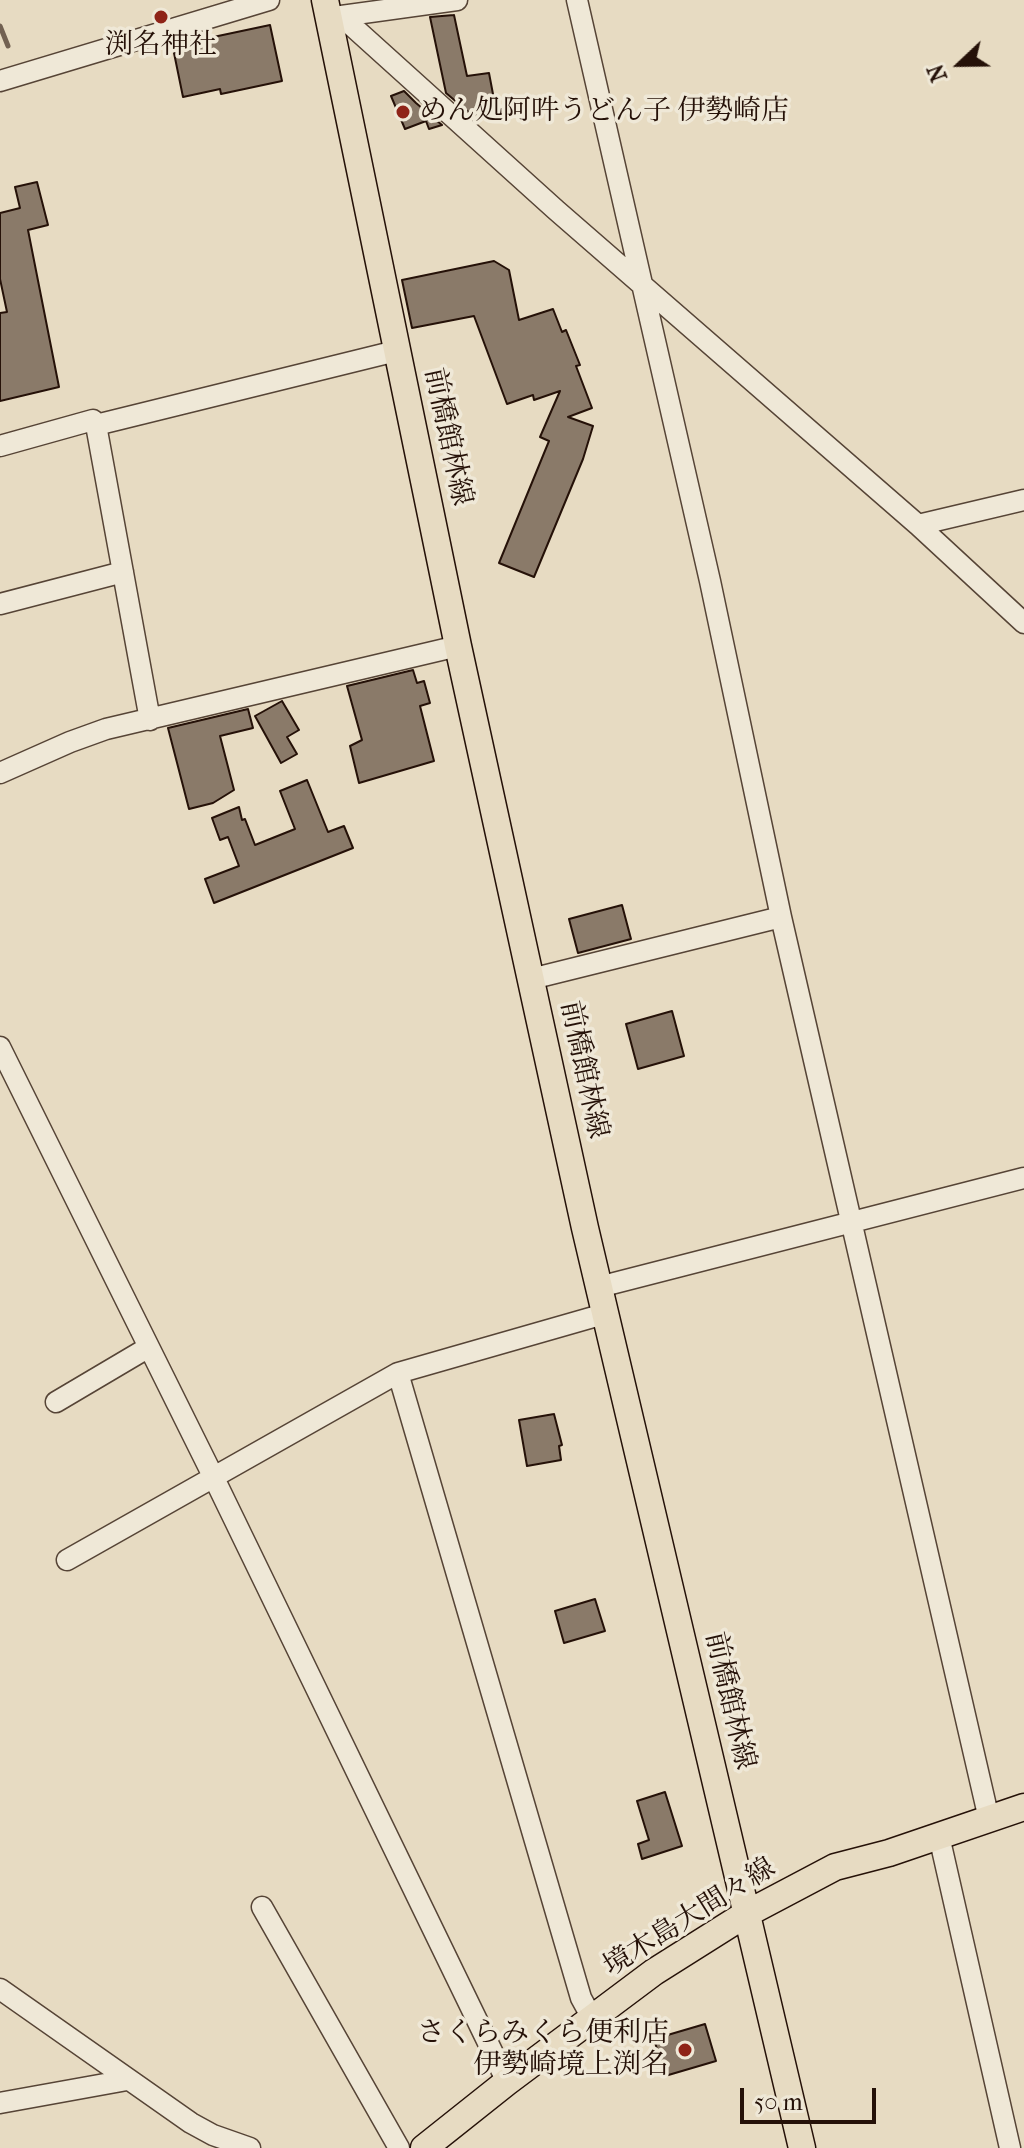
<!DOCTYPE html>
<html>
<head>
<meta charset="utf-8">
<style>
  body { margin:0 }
  #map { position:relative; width:1024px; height:2148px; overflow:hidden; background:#e7dbc2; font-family:"IM FELL French Canon",serif }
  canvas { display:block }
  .north { position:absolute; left:920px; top:24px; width:80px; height:80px; -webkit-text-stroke:6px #efe8d7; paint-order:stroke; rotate:248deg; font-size:22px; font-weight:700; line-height:32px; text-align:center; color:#251108 }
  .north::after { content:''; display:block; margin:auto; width:28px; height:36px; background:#251108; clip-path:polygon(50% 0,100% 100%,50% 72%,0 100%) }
  .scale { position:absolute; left:740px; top:2088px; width:136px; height:36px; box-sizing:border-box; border:4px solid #251108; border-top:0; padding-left:10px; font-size:24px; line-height:28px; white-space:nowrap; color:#251108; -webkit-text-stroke:6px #efe8d7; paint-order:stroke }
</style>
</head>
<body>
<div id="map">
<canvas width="1024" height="2148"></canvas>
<div class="north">N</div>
<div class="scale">50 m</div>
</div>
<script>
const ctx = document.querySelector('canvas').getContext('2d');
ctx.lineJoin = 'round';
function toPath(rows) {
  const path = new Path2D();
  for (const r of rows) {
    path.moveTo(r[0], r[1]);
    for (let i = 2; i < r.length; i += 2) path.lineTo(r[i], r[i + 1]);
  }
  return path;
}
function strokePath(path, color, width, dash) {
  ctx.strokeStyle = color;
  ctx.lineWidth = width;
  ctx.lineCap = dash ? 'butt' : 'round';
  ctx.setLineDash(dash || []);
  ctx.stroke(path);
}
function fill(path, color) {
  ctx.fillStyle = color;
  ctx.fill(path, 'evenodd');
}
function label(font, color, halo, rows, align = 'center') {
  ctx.font = font + ' "IM FELL French Canon","Noto Serif JP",serif';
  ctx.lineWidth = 7;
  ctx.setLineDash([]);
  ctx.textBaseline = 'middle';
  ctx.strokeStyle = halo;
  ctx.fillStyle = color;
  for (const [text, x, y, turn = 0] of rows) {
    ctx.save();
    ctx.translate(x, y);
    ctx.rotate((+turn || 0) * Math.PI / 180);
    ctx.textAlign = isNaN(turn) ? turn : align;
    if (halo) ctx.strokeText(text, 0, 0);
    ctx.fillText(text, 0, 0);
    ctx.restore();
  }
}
strokePath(toPath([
  [0,26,8,46]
]), '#726152', 5);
const building = toPath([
  [454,15,467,76,489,73,496,110,472,115,446,93,430,17,454,15],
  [270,25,282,81,221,94,220,89,183,97,174,53,186,50,185,43,270,25],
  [404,91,416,103,442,125,429,129,426,121,405,129,391,96,404,91],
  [37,182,48,225,28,230,59,387,0,401,0,313,7,312,0,279,0,213,20,208,15,187,37,182],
  [494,261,509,270,519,320,553,309,562,332,566,330,580,365,576,366,592,408,568,417,593,426,583,459,534,577,499,563,549,441,540,437,560,391,534,400,533,395,507,404,474,316,412,328,402,280,494,261],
  [413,670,417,683,424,681,430,703,420,706,434,761,359,783,350,746,362,740,347,686,413,670],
  [282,701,299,730,287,737,297,754,281,763,255,716,282,701],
  [248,709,253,728,220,736,234,790,213,803,189,809,168,728,248,709],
  [307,780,328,832,344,826,353,848,214,903,205,879,239,866,228,837,220,840,212,818,239,807,242,820,245,819,255,845,295,829,280,791,307,780],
  [622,905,631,939,578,953,569,919,622,905],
  [672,1011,684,1056,638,1069,626,1024,672,1011],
  [554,1414,562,1445,559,1446,561,1460,527,1466,519,1420,554,1414],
  [595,1599,605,1631,564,1643,555,1611,595,1599],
  [665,1792,682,1846,642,1859,638,1844,649,1840,637,1801,665,1792],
  [705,2024,716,2061,665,2076,654,2039,705,2024]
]);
fill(building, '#8a7a69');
strokePath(building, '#251108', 2);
const minor = toPath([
  [577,0,710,581,781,917,989,1819],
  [341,16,556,210,918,525,1024,623],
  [334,17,457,0],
  [0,81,269,0],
  [96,425,396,351],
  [0,446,93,420,96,425,150,720],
  [918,525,1024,500],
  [0,604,123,572],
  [0,773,70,742,106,729,458,646],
  [531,979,781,917],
  [0,1047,214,1478,507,2082],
  [599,1287,1024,1178],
  [398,1373,581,1998,592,2018],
  [56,1402,149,1347],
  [67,1560,398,1373,604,1314],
  [939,1836,1010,2148],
  [262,1907,399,2148],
  [0,1989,191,2123,213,2135,250,2148],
  [0,2103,127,2080]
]);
const major = toPath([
  [325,0,458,646,585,1228,802,2148],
  [424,2148,507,2082,654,1972,746,1914,835,1867,889,1853,1024,1807]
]);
strokePath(minor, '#564436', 23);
strokePath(major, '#251108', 29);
strokePath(minor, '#efe8d7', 20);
strokePath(major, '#e7dbc2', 26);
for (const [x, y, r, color] of [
  [161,17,8,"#8f2418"],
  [403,112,8,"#8f2418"],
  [685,2050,8,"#8f2418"]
]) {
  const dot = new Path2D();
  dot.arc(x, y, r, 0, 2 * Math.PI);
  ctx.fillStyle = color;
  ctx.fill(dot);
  strokePath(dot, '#efe8d7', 3);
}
label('28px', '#251108', '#efe8d7', [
  ["渕名神社",161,46],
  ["めん処阿吽うどん子 伊勢崎店",419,112,"left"],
  ["さくらみくら便利店",669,2034,"right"],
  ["伊勢崎境上渕名",669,2066,"right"]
]);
label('28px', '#251108', '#efe8d7', [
  ["前橋館林線",447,437,78],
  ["前橋館林線",583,1070,78],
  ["前橋館林線",729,1701,77],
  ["境木島大間々線",690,1918,-32]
]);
</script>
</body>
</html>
